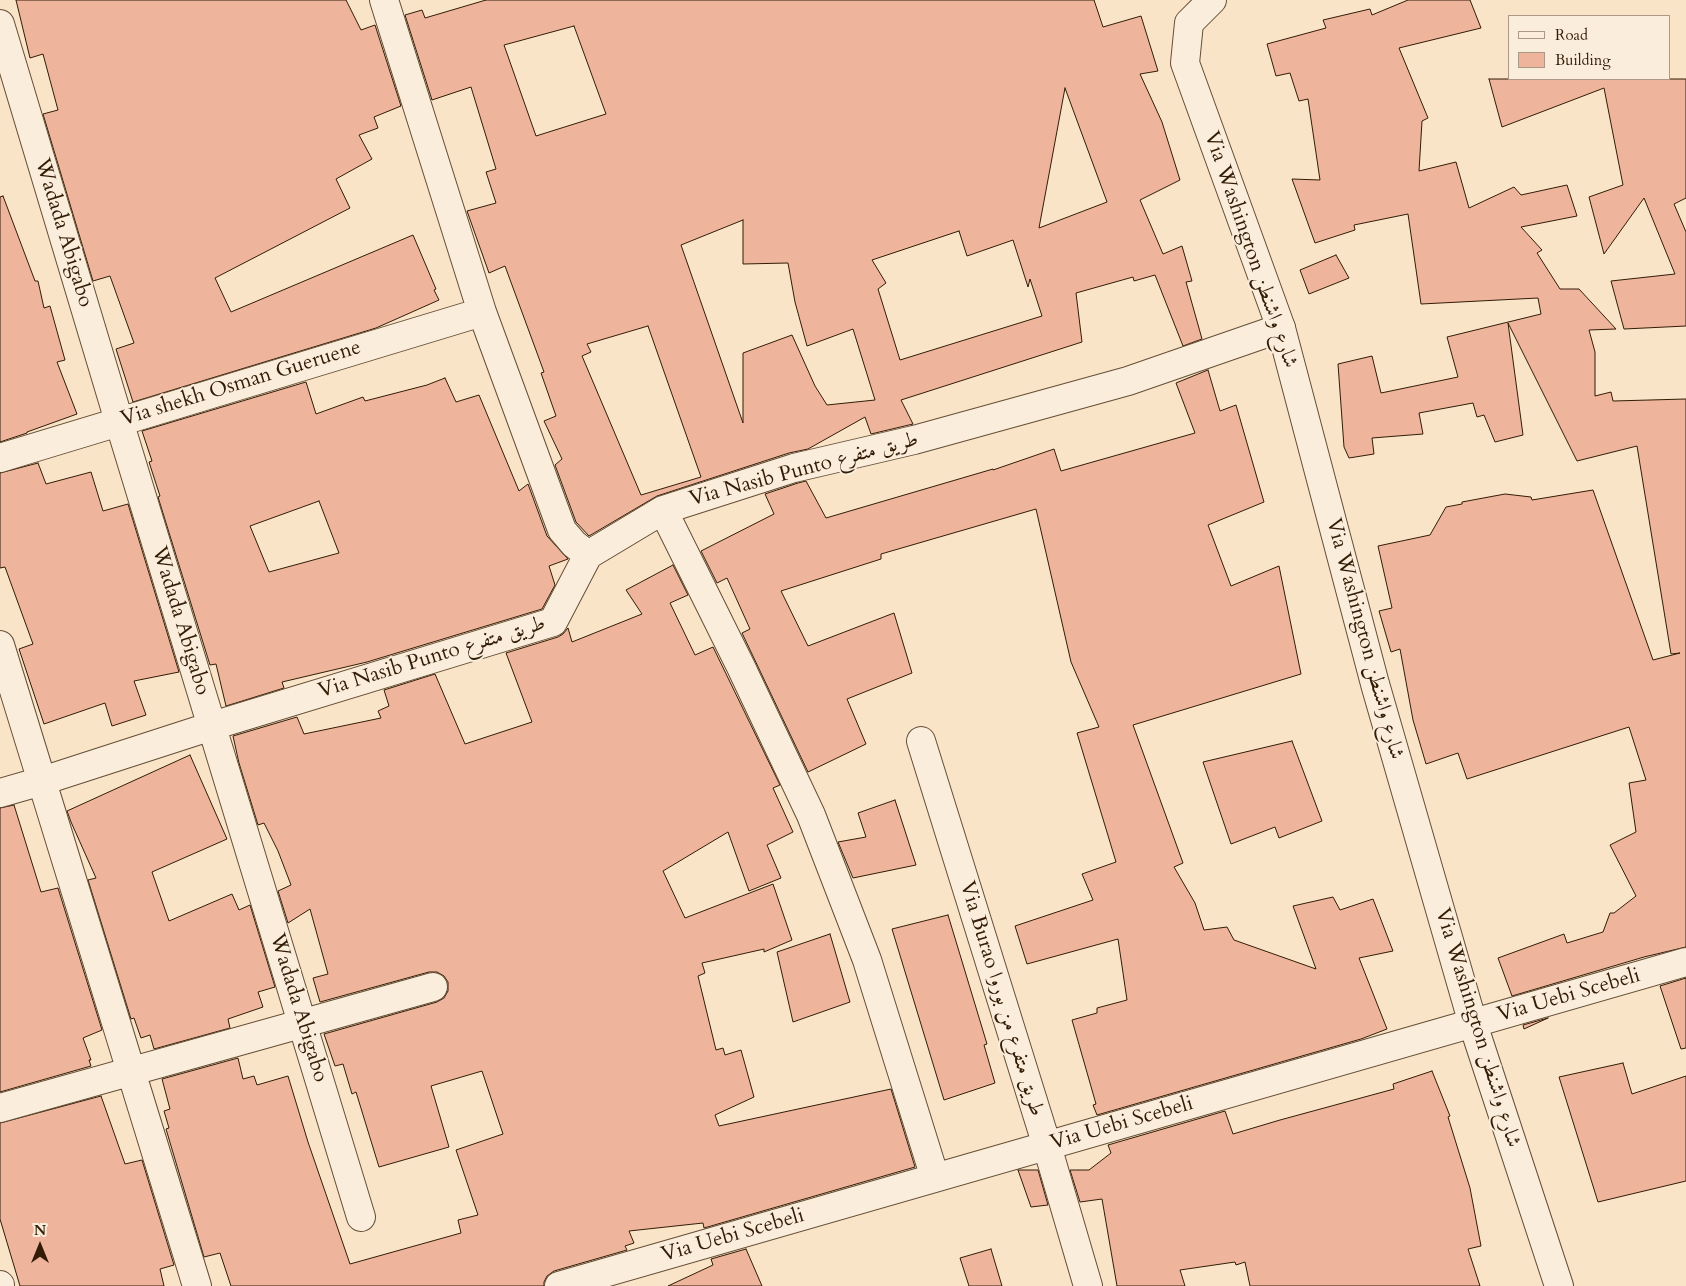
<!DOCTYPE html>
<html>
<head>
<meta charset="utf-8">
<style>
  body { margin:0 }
  #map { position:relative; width:1686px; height:1286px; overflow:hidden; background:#f9e4c7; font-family:Cardo,serif }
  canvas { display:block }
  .legend { position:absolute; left:1508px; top:15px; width:162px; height:65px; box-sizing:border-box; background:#fbeddb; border:1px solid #ab9986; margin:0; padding:6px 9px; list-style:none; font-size:15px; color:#321c06 }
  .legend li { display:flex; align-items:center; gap:10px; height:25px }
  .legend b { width:25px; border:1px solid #ab9986 }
  .north { position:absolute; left:15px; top:1221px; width:50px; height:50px; -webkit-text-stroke:4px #fbeddb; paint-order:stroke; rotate:0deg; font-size:14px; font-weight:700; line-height:20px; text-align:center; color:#321c06 }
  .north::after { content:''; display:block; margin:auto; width:18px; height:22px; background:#321c06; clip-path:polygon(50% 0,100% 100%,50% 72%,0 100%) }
</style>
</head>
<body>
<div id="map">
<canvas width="1686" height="1286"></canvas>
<ul class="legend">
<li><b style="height:6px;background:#fbeddb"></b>Road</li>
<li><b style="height:14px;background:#eeb49c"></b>Building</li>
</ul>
<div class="north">N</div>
</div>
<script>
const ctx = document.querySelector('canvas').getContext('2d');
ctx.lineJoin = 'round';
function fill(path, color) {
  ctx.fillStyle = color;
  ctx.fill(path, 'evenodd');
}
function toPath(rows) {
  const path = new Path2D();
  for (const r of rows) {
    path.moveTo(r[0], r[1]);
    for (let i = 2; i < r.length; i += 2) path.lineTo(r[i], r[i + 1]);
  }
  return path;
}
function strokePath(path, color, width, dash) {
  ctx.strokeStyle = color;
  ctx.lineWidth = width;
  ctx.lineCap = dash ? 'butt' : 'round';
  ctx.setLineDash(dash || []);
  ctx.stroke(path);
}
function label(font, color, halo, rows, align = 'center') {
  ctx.font = font + ' Cardo,Amiri,serif';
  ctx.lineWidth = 4;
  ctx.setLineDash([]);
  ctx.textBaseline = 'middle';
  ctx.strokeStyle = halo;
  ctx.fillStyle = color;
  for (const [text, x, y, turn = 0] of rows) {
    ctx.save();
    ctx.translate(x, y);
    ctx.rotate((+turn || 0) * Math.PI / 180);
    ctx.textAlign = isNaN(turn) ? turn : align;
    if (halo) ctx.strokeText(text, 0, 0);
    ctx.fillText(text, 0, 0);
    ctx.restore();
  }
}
const building = toPath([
  [16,0,346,0,361,30,375,25,401,106,374,117,378,128,359,135,372,159,336,179,350,208,215,278,231,312,413,235,436,289,434,290,439,300,376,328,133,402,116,349,134,343,110,276,93,281,43,114,58,110,43,54,30,58,16,0],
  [486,0,1094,0,1103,27,1141,16,1158,71,1140,74,1162,122,1180,180,1140,200,1163,254,1182,246,1192,281,1186,282,1202,339,1183,346,1155,275,1134,281,1133,277,1076,293,1082,342,901,400,913,424,871,434,865,417,808,449,789,453,657,496,589,536,576,522,555,465,562,459,544,421,556,416,541,373,544,372,505,266,489,273,467,211,496,203,486,172,496,169,471,87,432,100,405,15,422,10,425,18,486,0],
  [574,26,606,114,536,136,504,45,574,26],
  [1065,88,1107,202,1039,228,1065,88],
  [743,220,743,264,788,263,795,302,807,346,853,329,875,400,827,405,815,386,792,335,743,353,743,423,681,245,743,220],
  [959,231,967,256,1013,240,1028,287,1030,279,1042,316,900,360,878,289,886,283,872,260,959,231],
  [648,326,701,477,641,495,582,356,591,352,587,344,648,326],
  [1408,0,1470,0,1481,28,1399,48,1428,118,1422,121,1419,171,1456,162,1469,208,1514,187,1521,195,1567,185,1577,216,1521,227,1542,250,1537,253,1560,289,1579,289,1616,329,1589,330,1595,352,1595,396,1611,392,1613,401,1686,399,1686,947,1644,957,1512,996,1498,958,1564,934,1567,943,1603,932,1610,913,1614,913,1636,896,1610,845,1636,832,1629,783,1646,780,1629,727,1467,779,1458,753,1426,764,1413,720,1400,649,1391,652,1379,611,1392,608,1378,546,1430,535,1446,507,1462,504,1462,502,1505,494,1531,497,1532,500,1593,490,1653,660,1680,653,1671,654,1637,446,1577,461,1508,323,1523,435,1495,442,1484,415,1477,417,1473,403,1419,413,1423,434,1372,438,1374,454,1349,458,1344,447,1338,364,1372,356,1381,393,1458,377,1447,337,1541,314,1538,298,1421,304,1408,214,1354,225,1355,230,1315,243,1292,179,1320,180,1308,99,1299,101,1290,73,1276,76,1267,44,1326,28,1323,20,1370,9,1372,15,1408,0],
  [1489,79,1686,79,1686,198,1674,204,1686,232,1686,326,1624,329,1611,281,1675,274,1644,198,1604,254,1589,197,1623,185,1604,88,1502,127,1489,79],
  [3,196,35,281,38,281,44,308,50,306,65,360,57,362,77,414,27,432,27,433,0,442,0,197,3,196],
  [1336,255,1349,278,1309,294,1300,270,1336,255],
  [1208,370,1220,411,1236,405,1264,502,1208,525,1231,586,1279,566,1301,674,1133,725,1183,863,1174,867,1195,903,1204,930,1227,927,1234,940,1316,969,1293,906,1333,897,1340,910,1373,899,1393,951,1359,958,1387,1029,1361,1039,1097,1115,1093,1105,1096,1104,1072,1020,1097,1013,1097,1008,1127,1000,1118,939,1027,964,1015,926,1093,900,1082,874,1116,862,1077,733,1099,727,1071,662,1036,509,881,554,881,559,781,591,808,646,894,613,912,673,847,699,866,744,808,772,742,633,750,629,727,578,717,583,701,551,774,514,765,494,798,483,806,481,826,518,993,469,993,470,1054,449,1061,471,1195,433,1176,383,1208,370],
  [445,378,456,402,479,395,519,491,528,484,547,536,568,559,549,566,555,585,542,609,367,662,282,682,284,688,226,706,216,664,210,665,158,497,160,496,149,462,152,461,142,431,306,382,316,414,363,397,365,401,427,385,445,378],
  [319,501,339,553,269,572,250,526,319,501],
  [38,463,46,484,91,472,103,511,128,504,179,672,134,681,146,715,112,726,105,703,44,724,19,649,33,644,5,567,0,568,0,473,38,463],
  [673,565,688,595,670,603,695,655,713,647,780,785,773,788,793,832,767,845,781,878,749,891,728,832,663,871,685,918,773,884,792,940,764,952,764,949,702,963,705,973,698,976,716,1050,723,1048,725,1055,741,1050,754,1097,715,1115,719,1126,891,1089,915,1167,704,1228,703,1223,629,1231,634,1243,625,1246,627,1250,554,1271,547,1276,544,1282,544,1286,231,1286,220,1253,204,1257,166,1129,169,1128,164,1111,170,1109,162,1079,238,1058,243,1079,254,1076,257,1085,288,1076,308,1142,350,1264,461,1233,458,1220,478,1215,456,1150,503,1134,482,1071,431,1086,449,1147,379,1167,356,1092,352,1094,343,1064,335,1066,324,1034,437,1002,444,998,448,991,448,982,444,976,437,972,429,972,320,1002,313,978,328,974,310,909,288,923,278,891,291,885,278,851,264,823,258,825,239,763,233,736,297,717,304,734,381,718,378,711,389,706,384,690,435,674,465,744,532,722,506,653,558,637,563,634,568,628,572,642,642,614,626,590,673,565],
  [1292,741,1322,821,1279,838,1275,827,1231,844,1203,762,1292,741],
  [190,755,227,839,152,872,169,921,232,894,239,910,250,905,275,987,258,992,263,1007,228,1019,230,1028,154,1049,150,1035,141,1038,134,1018,131,1019,88,880,96,878,71,822,67,811,190,755],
  [895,800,916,865,853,878,838,842,866,837,858,813,895,800],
  [14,805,41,892,58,888,102,1030,83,1038,91,1060,89,1060,91,1066,0,1092,0,808,14,805],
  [948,915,987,1044,984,1045,995,1083,944,1100,892,929,948,915],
  [830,934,850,1002,793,1022,777,952,830,934],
  [1686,978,1686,1048,1681,1049,1660,986,1686,978],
  [1548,1018,1524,1029,1523,1025,1548,1018],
  [1623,1063,1632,1094,1686,1076,1686,1181,1598,1202,1559,1077,1623,1063],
  [1432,1071,1450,1116,1448,1117,1470,1188,1481,1246,1468,1249,1480,1286,1250,1286,1245,1262,1236,1265,1235,1262,1180,1270,1185,1286,1117,1286,1102,1199,1080,1202,1070,1170,1089,1170,1111,1153,1108,1145,1225,1111,1233,1134,1280,1120,1394,1089,1393,1084,1432,1071],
  [101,1096,125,1164,142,1160,174,1265,160,1269,164,1286,20,1286,0,1219,0,1123,101,1096],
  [1018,1170,1038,1170,1048,1205,1031,1207,1018,1170],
  [746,1249,762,1286,668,1286,713,1265,711,1259,746,1249],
  [991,1249,1002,1286,969,1286,960,1258,991,1249]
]);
fill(building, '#eeb49c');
strokePath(building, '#321c06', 1);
const minor = toPath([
  [384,0,482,312,562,530,574,544,588,555],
  [0,24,119,421,361,1217],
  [0,458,482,312],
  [663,510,741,667,811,815,867,960,935,1178],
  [0,645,197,1286],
  [921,741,1047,1146,1088,1286],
  [0,793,42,781,212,726,553,622,588,555,663,510,794,468,914,440,1128,381,1281,328],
  [0,1108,433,987],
  [0,1285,0,1286],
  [559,1286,1686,962]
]);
const tertiary = toPath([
  [1212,0,1189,23,1185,63,1281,328,1375,684,1473,1024,1559,1286]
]);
strokePath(minor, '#644e36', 30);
strokePath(tertiary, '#644e36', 30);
strokePath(minor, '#fbeddb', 28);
strokePath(tertiary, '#fbeddb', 28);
label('21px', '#321c06', '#fbeddb', [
  ["Wadada Abigabo",63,233,73],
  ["Via Washington شارع واشنطن",1250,250,71],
  ["Via shekh Osman Gueruene",241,384,-17],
  ["Via Nasib Punto طريق متفرع",804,470,-15],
  ["Wadada Abigabo",180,621,73],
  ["Via Washington شارع واشنطن",1364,639,75],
  ["Via Nasib Punto طريق متفرع",432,658,-17],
  ["Via Uebi Scebeli",1569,996,-16],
  ["Via Burao طريق متفرع من بوروا",1001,999,73],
  ["Wadada Abigabo",298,1008,73],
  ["Via Washington شارع واشنطن",1477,1028,73],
  ["Via Uebi Scebeli",1122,1124,-16],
  ["Via Uebi Scebeli",733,1236,-16]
]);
</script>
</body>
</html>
